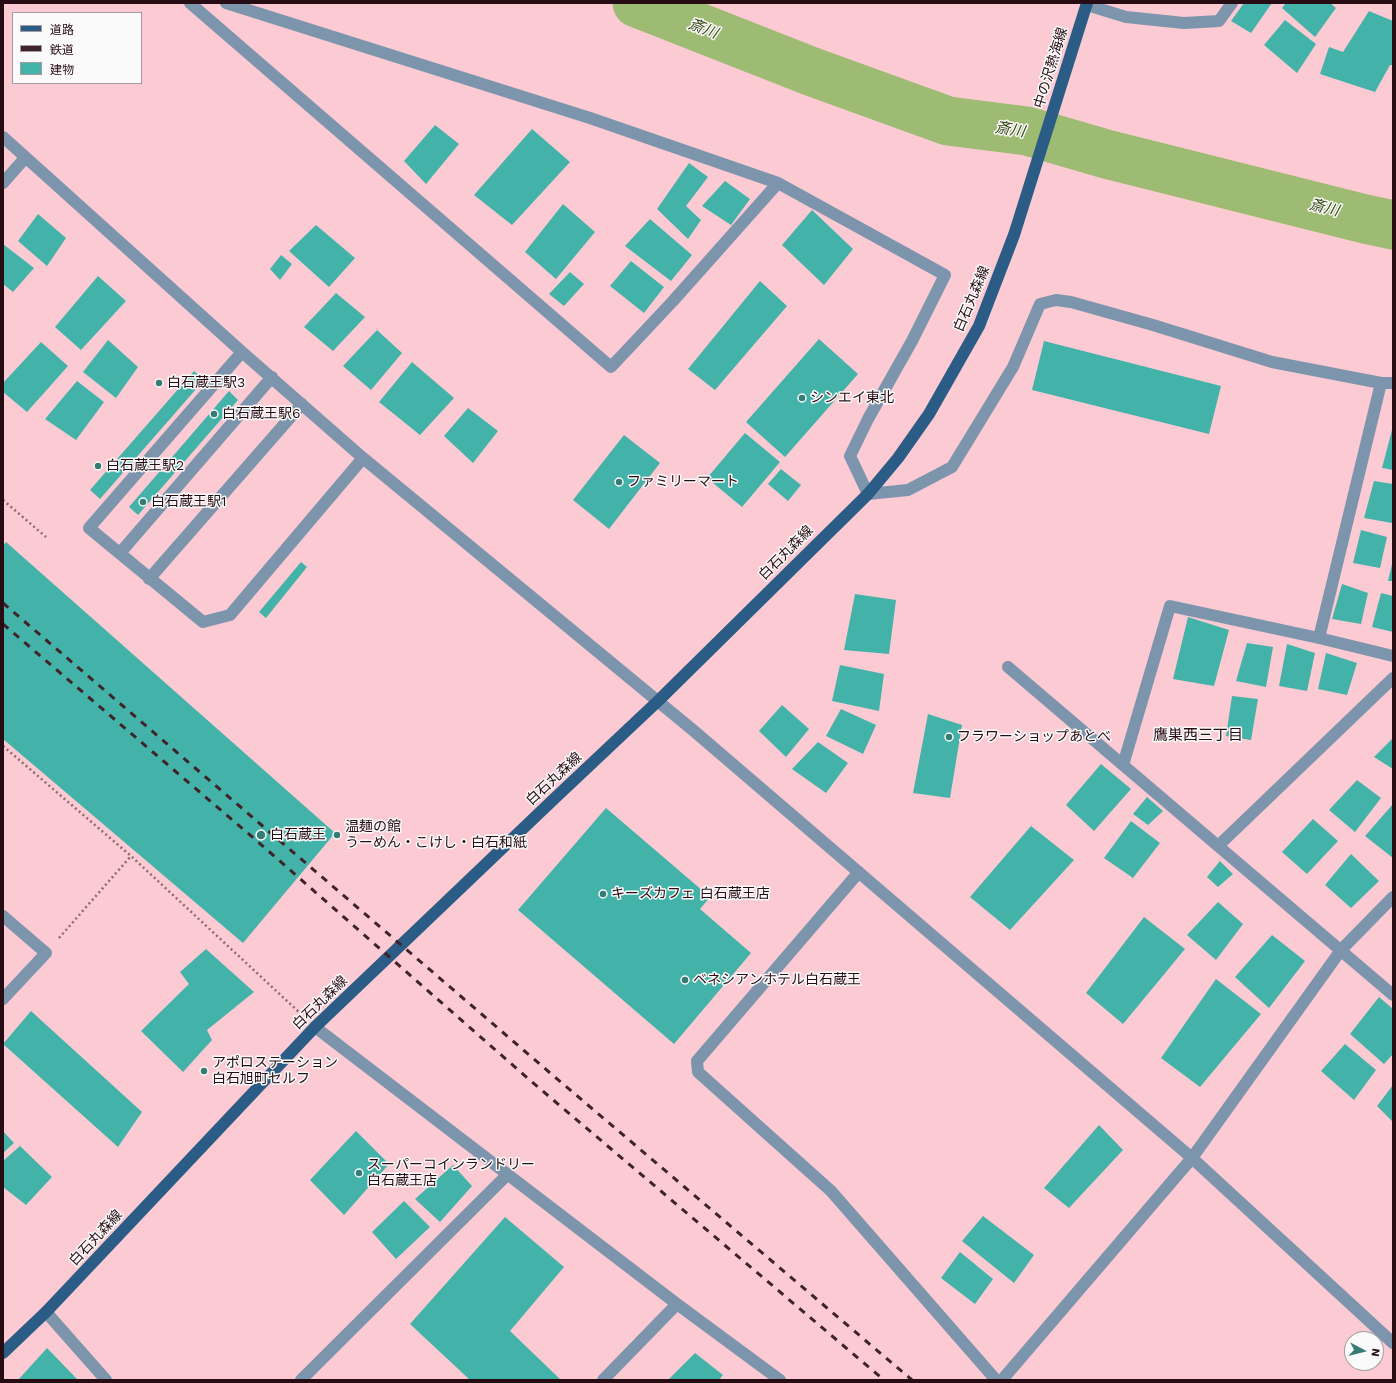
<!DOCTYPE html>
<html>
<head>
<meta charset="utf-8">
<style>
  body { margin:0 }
  #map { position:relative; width:1396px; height:1383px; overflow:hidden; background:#fbcad2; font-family:"Work Sans","Noto Sans JP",sans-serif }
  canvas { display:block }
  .frame { position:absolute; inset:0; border:4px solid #280c13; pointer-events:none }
  .legend { position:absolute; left:12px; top:12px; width:130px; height:72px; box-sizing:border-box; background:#fafafa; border:1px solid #a69b9e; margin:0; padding:5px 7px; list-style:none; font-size:12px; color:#280c13 }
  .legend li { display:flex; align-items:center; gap:8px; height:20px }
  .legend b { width:20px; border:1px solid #a69b9e }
  .north { position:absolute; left:1344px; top:1331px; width:40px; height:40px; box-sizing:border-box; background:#fafafa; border:1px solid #a69b9e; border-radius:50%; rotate:97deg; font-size:11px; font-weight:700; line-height:16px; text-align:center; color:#280c13 }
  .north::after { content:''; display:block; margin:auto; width:14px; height:18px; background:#357c75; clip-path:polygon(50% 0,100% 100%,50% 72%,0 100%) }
</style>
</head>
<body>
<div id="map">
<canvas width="1396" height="1383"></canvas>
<div class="frame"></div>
<ul class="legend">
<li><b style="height:5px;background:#2b5c85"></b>道路</li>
<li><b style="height:5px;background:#402229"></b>鉄道</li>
<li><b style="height:11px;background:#43b3a9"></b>建物</li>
</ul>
<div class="north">N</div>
</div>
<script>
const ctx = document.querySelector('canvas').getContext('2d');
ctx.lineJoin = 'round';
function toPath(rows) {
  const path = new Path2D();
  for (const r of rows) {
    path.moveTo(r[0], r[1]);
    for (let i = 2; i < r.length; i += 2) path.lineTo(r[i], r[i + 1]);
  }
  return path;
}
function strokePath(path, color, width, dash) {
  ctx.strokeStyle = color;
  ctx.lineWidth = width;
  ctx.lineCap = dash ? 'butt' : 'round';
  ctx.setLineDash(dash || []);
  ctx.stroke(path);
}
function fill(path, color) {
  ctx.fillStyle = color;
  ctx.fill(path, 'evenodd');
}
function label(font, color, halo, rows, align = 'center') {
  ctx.font = font + ' "Work Sans","Noto Sans JP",sans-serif';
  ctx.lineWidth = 3;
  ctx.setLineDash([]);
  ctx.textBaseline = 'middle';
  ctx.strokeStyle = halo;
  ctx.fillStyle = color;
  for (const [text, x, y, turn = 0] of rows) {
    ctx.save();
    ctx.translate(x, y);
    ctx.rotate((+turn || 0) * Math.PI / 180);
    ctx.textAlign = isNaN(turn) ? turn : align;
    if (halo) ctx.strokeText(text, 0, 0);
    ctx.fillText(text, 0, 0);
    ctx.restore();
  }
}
strokePath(toPath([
  [637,3,810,71,948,121,1027,131,1106,154,1365,219,1393,225]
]), '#9ebb73', 49);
fill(toPath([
  [1244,3,1272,3,1251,33,1231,21],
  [1286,3,1330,3,1336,8,1315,37,1282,8],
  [1369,11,1393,21,1393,65,1390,65,1375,92,1320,74,1329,47,1343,52],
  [1285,20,1316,44,1297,73,1264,45],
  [435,125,459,144,426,184,404,161],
  [532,129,570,162,512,225,474,195],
  [689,163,708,177,686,206,701,220,688,239,657,209],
  [725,181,750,199,731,225,702,206],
  [563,204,595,232,556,279,525,252],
  [812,210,853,249,824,285,782,245],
  [38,214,66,238,47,266,18,241],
  [650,219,692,255,671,281,625,246],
  [316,225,355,258,329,287,289,251],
  [3,244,34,268,13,292,3,284],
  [281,255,292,264,280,280,270,269],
  [631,261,664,287,644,313,610,286],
  [570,272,584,284,564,306,549,294],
  [98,276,126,301,81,350,55,327],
  [760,281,787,306,715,390,688,369],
  [336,293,365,317,333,351,304,327],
  [377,330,402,353,371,390,343,366],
  [819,339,858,374,785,457,746,422],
  [108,340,138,367,116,398,83,372],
  [1044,341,1221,386,1209,434,1032,390],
  [41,342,68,366,27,412,3,392,3,383],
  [412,362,454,398,420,435,379,402],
  [194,371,204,380,100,499,90,490],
  [77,381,104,402,76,440,45,419],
  [229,391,238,400,138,515,129,507],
  [468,408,498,431,473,463,444,436],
  [1392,430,1393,430,1393,470,1382,468],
  [745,433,780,462,742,507,707,478],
  [624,435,660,463,609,529,573,500],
  [781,469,801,485,788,501,768,484],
  [1374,481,1393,484,1392,523,1364,518],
  [1361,530,1387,537,1380,568,1353,563],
  [6,542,335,833,243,943,3,739,3,546],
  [301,562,307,567,266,618,259,612],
  [1392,564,1393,564,1393,581,1388,581],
  [1342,584,1368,593,1361,624,1332,619],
  [1381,593,1393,596,1393,632,1372,627],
  [855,594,896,600,889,654,844,650],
  [1188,617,1229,630,1214,686,1173,679],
  [1247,643,1273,647,1266,687,1236,681],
  [1287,644,1315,653,1307,691,1279,686],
  [1326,653,1357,663,1347,695,1318,689],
  [840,665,884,674,879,711,832,701],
  [1232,696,1258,699,1251,740,1226,736],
  [782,705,809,729,786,757,759,731],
  [841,709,876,725,863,754,826,736],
  [928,714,962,725,950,798,913,793],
  [1393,738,1393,769,1374,757],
  [818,742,848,763,826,793,792,769],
  [1101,764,1131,789,1094,831,1066,805],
  [1357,780,1381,798,1355,832,1329,810],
  [1147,797,1163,811,1148,825,1133,814],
  [1393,804,1393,858,1365,836],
  [606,808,710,897,700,909,751,953,674,1044,518,910],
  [1313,819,1338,841,1307,874,1282,852],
  [1131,821,1160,843,1133,878,1104,858],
  [1031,826,1074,860,1010,930,970,897],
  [1351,854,1379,881,1351,908,1325,885],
  [1220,861,1233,874,1218,887,1207,877],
  [1218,902,1243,924,1216,960,1187,935],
  [1144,917,1185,949,1123,1024,1086,993],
  [1272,935,1305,961,1269,1008,1235,977],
  [206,949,254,992,207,1030,212,1040,183,1072,141,1031,189,984,180,972],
  [1216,979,1261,1014,1200,1087,1161,1058],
  [1379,997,1393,1009,1393,1054,1384,1064,1350,1034],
  [31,1011,142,1112,118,1147,3,1044],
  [1345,1044,1376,1070,1354,1100,1321,1071],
  [1393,1085,1393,1122,1377,1106],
  [1099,1125,1123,1150,1069,1208,1044,1188],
  [3,1131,14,1143,3,1153],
  [356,1131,389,1164,344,1215,310,1180],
  [20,1146,52,1177,26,1205,3,1187,3,1161],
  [453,1165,472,1186,440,1222,415,1199],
  [404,1201,430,1227,396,1259,372,1232],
  [983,1216,1034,1255,1014,1283,962,1241],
  [505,1217,564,1267,510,1331,561,1380,470,1380,410,1324],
  [960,1252,993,1279,975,1304,941,1278],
  [47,1348,78,1380,18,1380],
  [695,1353,723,1375,719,1380,668,1380]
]), '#43b3a9');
strokePath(toPath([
  [3,500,46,537],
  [3,746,131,856,300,1013],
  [59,938,131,856]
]), '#8f6970', 2.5, [2, 3]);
strokePath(toPath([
  [190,3,611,367,673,301,778,183],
  [226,3,590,118,778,183,945,275,912,341,868,419,850,456,868,494,908,490,952,467,1013,367,1040,304,1056,300,1071,302,1153,325,1272,362,1381,383,1393,383],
  [1087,5,1126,17,1184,23,1219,21,1232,3],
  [3,137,242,352,363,458,694,731,1192,1158,1393,1343],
  [3,183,25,158],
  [242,352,89,528,203,622,230,615,363,458],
  [120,553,272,377],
  [149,579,302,404],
  [1319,638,1381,383],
  [1008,667,1393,995],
  [1123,765,1170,606,1319,638,1393,656],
  [1218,846,1393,678],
  [859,872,697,1061,698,1072,831,1191,996,1380],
  [3,916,46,953,3,999],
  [315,1027,677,1304,780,1380],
  [46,1312,106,1380],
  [301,1380,507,1175],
  [603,1380,677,1304],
  [1002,1380,1192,1158,1341,950,1393,897]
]), '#7c95ad', 12);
strokePath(toPath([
  [3,1353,46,1312,315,1027,555,798,658,701,868,494,898,458,929,414,979,326,1014,235,1087,3]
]), '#2b5c85', 12);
strokePath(toPath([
  [3,603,549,1072,912,1380],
  [3,624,257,841,532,1082,884,1380]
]), '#402229', 3, [7, 7]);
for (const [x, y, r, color] of [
  [159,383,4,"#357c75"],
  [802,398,4,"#357c75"],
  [214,414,4,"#357c75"],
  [98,466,4,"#357c75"],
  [619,482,4,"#357c75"],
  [143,502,4,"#357c75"],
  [949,737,4,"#357c75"],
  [261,835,5,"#357c75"],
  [337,835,4,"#357c75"],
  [603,894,4,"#357c75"],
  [685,980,4,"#357c75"],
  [204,1071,4,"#357c75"],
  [359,1173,4,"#357c75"]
]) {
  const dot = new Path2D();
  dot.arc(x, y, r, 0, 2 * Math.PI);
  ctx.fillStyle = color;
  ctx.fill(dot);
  strokePath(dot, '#fafafa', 1.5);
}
label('14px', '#280c13', '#fafafa', [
  ["中の沢熱海線",1051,68,-73],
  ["白石丸森線",972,299,-67],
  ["白石丸森線",786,553,-45],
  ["白石丸森線",554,779,-43],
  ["白石丸森線",320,1003,-44],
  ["白石丸森線",96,1238,-47]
]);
label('14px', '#280c13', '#fafafa', [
  ["白石蔵王駅3",167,383],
  ["シンエイ東北",810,398],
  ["白石蔵王駅6",222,414],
  ["白石蔵王駅2",106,466],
  ["ファミリーマート",627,482],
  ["白石蔵王駅1",151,502],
  ["フラワーショップあとべ",957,737],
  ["温麺の館",345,827],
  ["うーめん・こけし・白石和紙",345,843],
  ["白石蔵王",270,835],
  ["キーズカフェ 白石蔵王店",611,894],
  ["ベネシアンホテル白石蔵王",693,980],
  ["アポロステーション",212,1063],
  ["白石旭町セルフ",212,1079],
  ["スーパーコインランドリー",367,1165],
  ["白石蔵王店",367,1181]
], 'left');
label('italic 15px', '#354713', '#fafafa', [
  ["斎川",703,29,21],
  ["斎川",1010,130,9],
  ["斎川",1324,208,14]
]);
label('15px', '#280c13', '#fafafa', [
  ["鷹巣西三丁目",1198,736]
]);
</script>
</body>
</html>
